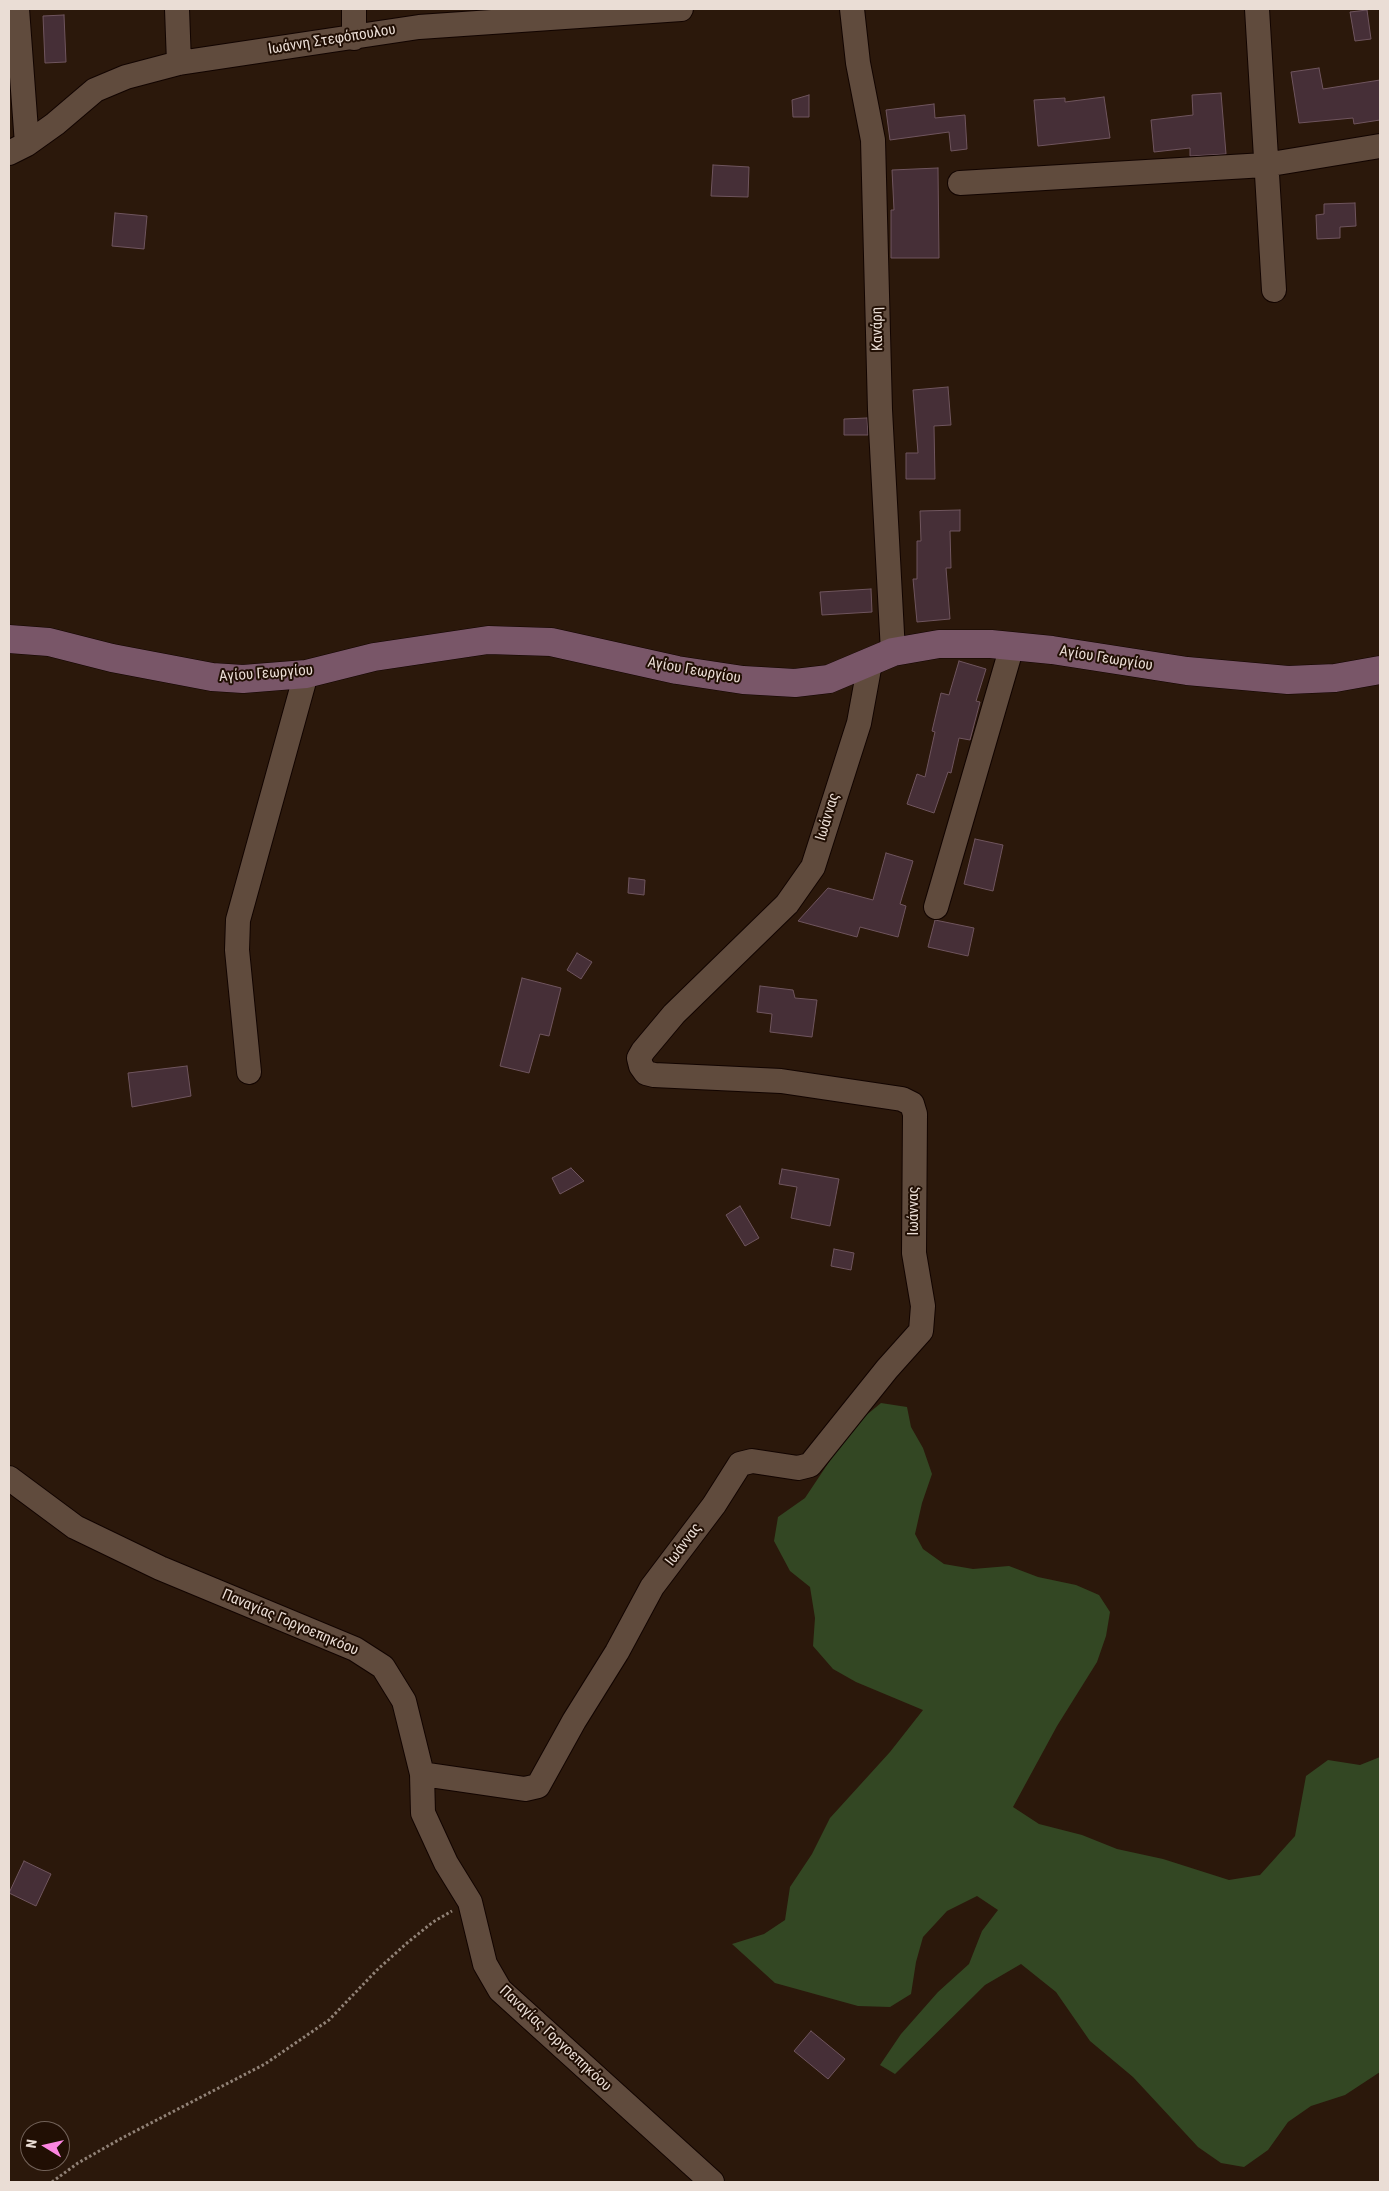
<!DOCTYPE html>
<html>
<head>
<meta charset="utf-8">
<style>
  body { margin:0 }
  #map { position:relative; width:1389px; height:2191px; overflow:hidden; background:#2b180b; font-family:"Roboto Condensed",sans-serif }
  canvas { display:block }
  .frame { position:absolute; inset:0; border:10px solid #eaddd5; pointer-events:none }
  .north { position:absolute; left:20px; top:2121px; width:50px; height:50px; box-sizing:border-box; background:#210f04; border:1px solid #716158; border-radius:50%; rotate:279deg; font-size:14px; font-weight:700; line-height:20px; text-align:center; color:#eaddd5 }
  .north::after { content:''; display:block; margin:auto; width:18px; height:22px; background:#fd86e2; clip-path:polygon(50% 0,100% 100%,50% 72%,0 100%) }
</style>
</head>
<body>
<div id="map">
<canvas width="1389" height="2191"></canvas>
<div class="frame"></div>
<div class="north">N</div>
</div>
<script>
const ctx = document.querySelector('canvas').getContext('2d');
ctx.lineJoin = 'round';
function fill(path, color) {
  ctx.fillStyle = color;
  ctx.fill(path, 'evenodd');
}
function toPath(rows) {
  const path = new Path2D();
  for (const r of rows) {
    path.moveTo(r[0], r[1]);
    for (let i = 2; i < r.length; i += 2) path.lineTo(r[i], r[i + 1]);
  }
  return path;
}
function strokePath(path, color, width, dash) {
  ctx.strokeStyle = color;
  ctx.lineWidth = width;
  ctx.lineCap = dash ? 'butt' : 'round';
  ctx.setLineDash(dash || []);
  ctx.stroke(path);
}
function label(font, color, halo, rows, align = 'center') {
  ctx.font = font + ' "Roboto Condensed",sans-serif';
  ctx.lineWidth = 4;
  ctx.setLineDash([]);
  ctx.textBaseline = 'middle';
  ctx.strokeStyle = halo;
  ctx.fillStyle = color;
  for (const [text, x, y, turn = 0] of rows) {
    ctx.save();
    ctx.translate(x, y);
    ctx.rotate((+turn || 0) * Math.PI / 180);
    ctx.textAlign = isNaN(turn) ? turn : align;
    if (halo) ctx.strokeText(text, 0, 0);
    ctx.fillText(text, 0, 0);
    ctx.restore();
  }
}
fill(toPath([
  [881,1403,907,1407,911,1427,923,1448,932,1474,922,1503,915,1534,923,1549,944,1564,973,1569,1009,1566,1038,1577,1076,1585,1099,1595,1110,1612,1106,1636,1097,1662,1057,1726,1013,1807,1039,1824,1082,1835,1117,1849,1163,1859,1229,1880,1260,1875,1295,1836,1306,1776,1328,1760,1360,1765,1380,1757,1380,2072,1345,2095,1311,2106,1288,2122,1268,2150,1244,2167,1221,2163,1198,2147,1133,2077,1090,2041,1056,1992,1021,1964,985,1985,895,2074,880,2065,901,2034,938,1992,969,1964,982,1931,998,1910,977,1896,947,1911,923,1937,916,1962,911,1994,890,2007,858,2006,775,1983,732,1944,764,1934,785,1920,790,1887,812,1854,830,1818,890,1752,923,1710,856,1682,833,1669,813,1646,815,1618,810,1587,790,1571,774,1541,778,1517,805,1498,853,1426]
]), '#334723');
const building = toPath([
  [1367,10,1371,39,1355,41,1350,12,1367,10],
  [64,15,66,62,45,63,43,16,64,15],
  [1319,68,1323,89,1380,80,1380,120,1354,124,1353,118,1299,123,1291,72,1319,68],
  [1221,93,1226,154,1190,156,1190,148,1154,152,1151,120,1193,115,1192,95,1221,93],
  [809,95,809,117,793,117,792,100,809,95],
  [1104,97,1110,138,1038,146,1034,100,1065,98,1065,102,1104,97],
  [934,104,935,118,965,115,967,149,951,151,949,132,890,140,886,110,934,104],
  [713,165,749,167,748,197,711,196,713,165],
  [938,168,939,258,891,258,891,210,894,210,892,170,938,168],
  [1355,203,1356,226,1340,227,1340,238,1317,239,1316,215,1324,214,1324,204,1355,203],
  [115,213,147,216,144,249,112,246,115,213],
  [948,387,951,425,934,426,935,479,906,479,906,453,918,453,913,390,948,387],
  [867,418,868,435,844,435,844,419,867,418],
  [960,510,960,531,950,531,951,568,946,568,950,619,917,622,913,579,917,579,917,541,921,541,920,511,960,510],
  [871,589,872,612,822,615,820,592,871,589],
  [959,661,986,669,976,701,980,702,970,740,959,738,951,773,948,772,934,813,907,804,917,774,925,777,935,732,932,731,941,693,949,695,959,661],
  [975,839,1003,845,993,891,964,884,975,839],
  [886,853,913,861,900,904,906,906,898,937,860,927,857,937,798,921,828,888,873,900,886,853],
  [629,878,645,880,644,895,628,893,629,878],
  [935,920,974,928,968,956,928,947,935,920],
  [577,953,592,962,581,979,567,970,577,953],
  [522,978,561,988,549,1036,540,1034,529,1073,500,1066,522,978],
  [760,986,793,990,795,998,817,1000,812,1037,770,1032,772,1014,757,1012,760,986],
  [187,1066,191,1096,132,1107,128,1073,187,1066],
  [571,1168,584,1181,560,1194,552,1178,571,1168],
  [782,1169,839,1179,830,1226,791,1218,797,1187,779,1184,782,1169],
  [740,1206,759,1238,745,1246,726,1215,740,1206],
  [834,1249,854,1253,851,1270,831,1266,834,1249],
  [24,1861,51,1874,36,1906,9,1893,24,1861],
  [811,2031,845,2059,828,2079,794,2051,811,2031]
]);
fill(building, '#462f37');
strokePath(building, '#6f555e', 1);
const street = toPath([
  [17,9,27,144],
  [177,9,179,63],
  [354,9,354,38],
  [852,9,858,63,873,140,880,410,893,652],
  [1257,9,1274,290],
  [9,153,27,144,55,124,95,90,126,77,179,63,419,27,681,9],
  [960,183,1265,165,1380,146],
  [936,907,1012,646],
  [249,1072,237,950,238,920,306,674],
  [9,1478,75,1527,160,1568,355,1649,383,1667,404,1701,422,1774,423,1813,446,1863,470,1902,485,1964,500,1990,712,2182],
  [422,1774,525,1789,538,1786,574,1721,617,1652,652,1587,714,1505,740,1464,752,1461,798,1468,810,1465,887,1369,921,1331,923,1306,914,1253,915,1114,912,1104,902,1099,781,1081,654,1075,646,1073,641,1066,639,1058,643,1051,674,1014,787,904,813,867,859,723,870,663]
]);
const secondary = toPath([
  [9,639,49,642,112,658,212,677,243,679,306,674,374,657,488,640,551,642,677,670,743,680,795,683,829,679,893,652,939,644,991,644,1052,650,1187,671,1288,680,1335,678,1380,670]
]);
strokePath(street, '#120400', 26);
strokePath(secondary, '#120400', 29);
strokePath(toPath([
  [52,2182,78,2163,122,2138,265,2064,329,2020,377,1970,407,1943,433,1922,452,1911]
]), '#918277', 3, [2.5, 2.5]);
strokePath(street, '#604b3d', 24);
strokePath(secondary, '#795668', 28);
label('15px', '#eaddd5', '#210f04', [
  ["Ιωάννη Στεφόπουλου",332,40,-9],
  ["Κανάρη",878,329,-91],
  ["Αγίου Γεωργίου",1106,659,9],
  ["Αγίου Γεωργίου",694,671,10],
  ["Αγίου Γεωργίου",266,674,-4],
  ["Ιωάννας",828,817,-73],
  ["Ιωάννας",914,1211,-90],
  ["Ιωάννας",684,1545,-53],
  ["Παναγίας Γοργοεπηκόου",290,1623,23],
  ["Παναγίας Γοργοεπηκόου",555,2039,43]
]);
</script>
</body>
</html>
